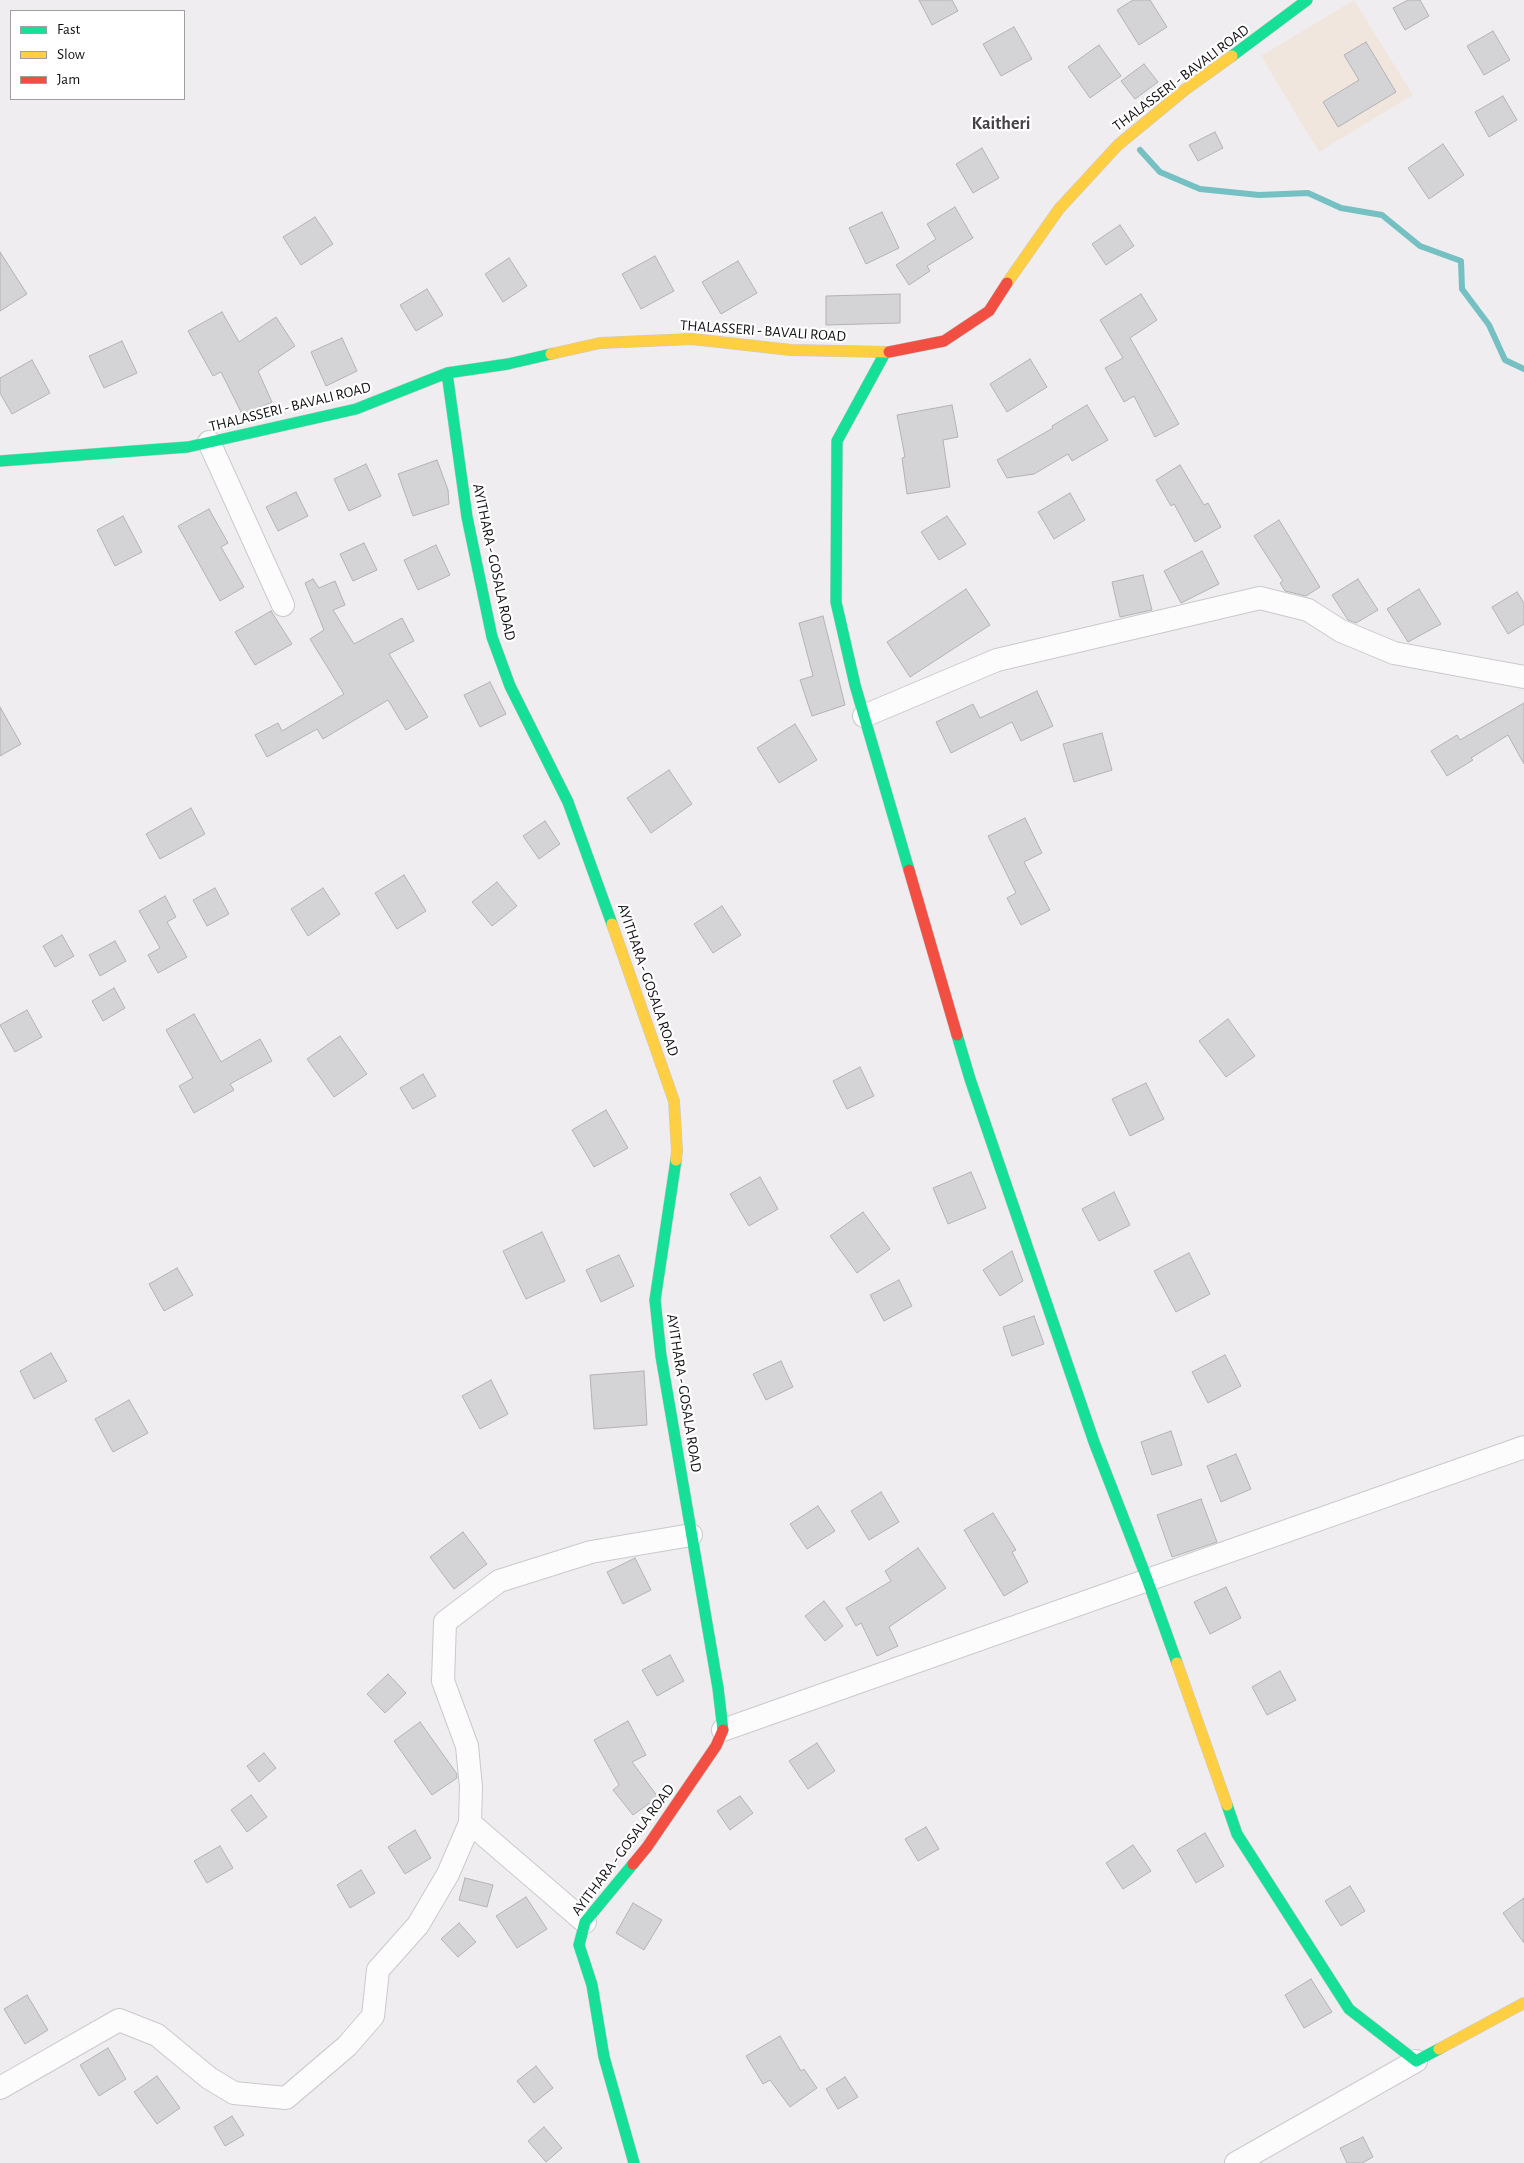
<!DOCTYPE html>
<html>
<head>
<meta charset="utf-8">
<style>
  body { margin:0 }
  #map { position:relative; width:1524px; height:2163px; overflow:hidden; background:#efedf0; font-family:"Alegreya Sans",sans-serif }
  canvas { display:block }
  .legend { position:absolute; left:10px; top:10px; width:175px; height:90px; box-sizing:border-box; background:#fff; border:1px solid #a09fa0; margin:0; padding:6px 9px; list-style:none; font-size:15px; color:#110f11 }
  .legend li { display:flex; align-items:center; gap:10px; height:25px }
  .legend b { width:25px; border:1px solid #a09fa0 }
</style>
</head>
<body>
<div id="map">
<canvas width="1524" height="2163"></canvas>
<ul class="legend">
<li><b style="height:6px;background:#16e098"></b>Fast</li>
<li><b style="height:6px;background:#ffcf43"></b>Slow</li>
<li><b style="height:6px;background:#f24e42"></b>Jam</li>
</ul>
</div>
<script>
const ctx = document.querySelector('canvas').getContext('2d');
ctx.lineJoin = 'round';
function fill(path, color) {
  ctx.fillStyle = color;
  ctx.fill(path, 'evenodd');
}
function toPath(rows) {
  const path = new Path2D();
  for (const r of rows) {
    path.moveTo(r[0], r[1]);
    for (let i = 2; i < r.length; i += 2) path.lineTo(r[i], r[i + 1]);
  }
  return path;
}
function strokePath(path, color, width, dash) {
  ctx.strokeStyle = color;
  ctx.lineWidth = width;
  ctx.lineCap = dash ? 'butt' : 'round';
  ctx.setLineDash(dash || []);
  ctx.stroke(path);
}
function label(font, color, halo, rows, align = 'center') {
  ctx.font = font + ' "Alegreya Sans",sans-serif';
  ctx.lineWidth = 4.5;
  ctx.setLineDash([]);
  ctx.textBaseline = 'middle';
  ctx.strokeStyle = halo;
  ctx.fillStyle = color;
  for (const [text, x, y, turn = 0] of rows) {
    ctx.save();
    ctx.translate(x, y);
    ctx.rotate((+turn || 0) * Math.PI / 180);
    ctx.textAlign = isNaN(turn) ? turn : align;
    if (halo) ctx.strokeText(text, 0, 0);
    ctx.fillText(text, 0, 0);
    ctx.restore();
  }
}
fill(toPath([
  [1354,0,1413,95,1319,152,1261,56]
]), '#f1e6de');
strokePath(toPath([
  [1140,150,1160,172,1200,189,1259,195,1308,193,1341,208,1382,215,1420,246,1461,261,1462,289,1489,325,1505,360,1524,369]
]), '#74c0c2', 6);
const building = toPath([
  [919,0,952,0,958,11,932,25,919,0],
  [1133,0,1150,0,1167,27,1139,45,1117,10,1133,0],
  [1408,0,1420,0,1429,16,1405,30,1393,8,1408,0],
  [1014,27,1032,59,1001,76,983,44,1014,27],
  [1493,31,1510,60,1484,75,1467,46,1493,31],
  [1366,42,1396,92,1338,127,1323,102,1359,80,1344,55,1366,42],
  [1099,45,1121,76,1090,98,1068,67,1099,45],
  [1144,64,1158,82,1135,99,1121,81,1144,64],
  [1503,96,1517,120,1489,137,1475,112,1503,96],
  [1215,132,1223,148,1198,161,1189,145,1215,132],
  [1443,144,1464,175,1429,199,1408,168,1443,144],
  [982,148,999,178,973,193,956,164,982,148],
  [955,207,973,238,927,266,930,271,909,285,896,265,936,239,927,224,955,207],
  [882,212,899,248,866,264,849,228,882,212],
  [315,217,333,244,301,265,283,237,315,217],
  [1120,225,1134,246,1106,265,1092,244,1120,225],
  [0,252,27,294,0,311,0,252],
  [655,256,674,291,641,309,622,274,655,256],
  [509,258,527,286,503,302,485,274,509,258],
  [738,261,757,293,721,314,702,282,738,261],
  [427,289,443,315,416,331,400,305,427,289],
  [900,294,900,323,826,325,826,296,900,294],
  [1141,294,1157,320,1130,338,1179,424,1155,437,1134,396,1124,402,1105,368,1123,358,1100,320,1141,294],
  [222,312,239,342,276,317,295,346,258,371,272,402,243,416,221,372,213,376,188,331,222,312],
  [342,338,357,371,326,386,311,352,342,338],
  [122,341,137,373,104,388,89,356,122,341],
  [1030,359,1047,387,1007,412,990,384,1030,359],
  [32,360,50,393,12,414,0,393,0,378,32,360],
  [952,405,958,437,943,440,950,487,907,494,902,458,905,457,897,415,952,405],
  [1087,405,1108,440,1072,461,1068,454,1034,474,1007,478,997,460,1053,428,1052,426,1087,405],
  [437,460,448,490,449,504,413,516,398,474,437,460],
  [366,464,381,496,349,511,334,479,366,464],
  [1180,465,1204,505,1208,503,1221,527,1195,542,1174,504,1171,506,1156,480,1180,465],
  [296,492,308,516,278,531,266,507,296,492],
  [1070,493,1085,520,1054,539,1038,512,1070,493],
  [209,509,228,543,221,547,244,587,220,601,178,526,209,509],
  [123,516,142,552,115,566,97,530,123,516],
  [947,516,966,544,939,560,921,532,947,516],
  [1279,520,1320,587,1306,596,1285,591,1280,583,1283,581,1254,536,1279,520],
  [364,543,377,570,353,581,340,554,364,543],
  [436,545,450,575,418,590,404,560,436,545],
  [1202,551,1219,584,1181,603,1164,571,1202,551],
  [1143,575,1152,610,1120,617,1112,582,1143,575],
  [313,579,319,588,335,581,345,605,333,610,354,644,402,618,414,641,389,654,428,717,406,730,388,700,323,739,317,729,267,757,255,735,278,723,282,731,344,694,310,639,324,630,305,583,313,579],
  [1358,579,1378,610,1356,623,1348,620,1332,595,1358,579],
  [966,589,990,625,910,677,887,642,966,589],
  [1419,589,1441,624,1408,642,1387,609,1419,589],
  [1517,592,1524,603,1524,624,1508,634,1492,607,1517,592],
  [271,611,292,644,255,665,235,632,271,611],
  [823,616,845,705,812,716,800,680,813,676,799,623,823,616],
  [490,682,506,714,480,727,464,695,490,682],
  [1037,691,1053,726,1021,741,1012,722,951,753,936,722,973,704,980,718,1037,691],
  [1524,703,1524,764,1508,735,1471,758,1473,760,1447,776,1431,751,1457,735,1460,740,1524,703],
  [0,707,21,744,0,756,0,707],
  [795,724,817,760,779,783,757,748,795,724],
  [1102,733,1112,770,1074,782,1063,744,1102,733],
  [669,770,692,804,651,833,627,798,669,770],
  [191,808,205,834,160,859,146,834,191,808],
  [1025,818,1042,853,1024,862,1050,910,1021,925,1007,898,1016,893,988,836,1025,818],
  [545,821,560,844,539,859,523,836,545,821],
  [404,875,426,911,397,929,375,893,404,875],
  [497,882,517,906,492,926,472,902,497,882],
  [215,888,229,914,207,926,193,900,215,888],
  [323,888,340,914,308,936,291,909,323,888],
  [165,896,176,917,167,922,187,957,158,973,148,955,160,948,139,911,165,896],
  [722,906,741,935,713,953,694,924,722,906],
  [62,935,74,956,55,967,43,946,62,935],
  [115,941,126,961,100,976,89,955,115,941],
  [114,988,125,1008,103,1021,92,1001,114,988],
  [27,1010,42,1037,15,1052,0,1025,27,1010],
  [194,1014,221,1062,260,1039,272,1061,230,1084,234,1090,194,1113,179,1086,193,1078,166,1030,194,1014],
  [1228,1019,1255,1056,1226,1077,1199,1041,1228,1019],
  [340,1036,367,1074,334,1097,307,1059,340,1036],
  [860,1067,874,1096,847,1109,833,1081,860,1067],
  [423,1074,436,1096,413,1109,400,1088,423,1074],
  [1146,1083,1164,1119,1130,1136,1112,1099,1146,1083],
  [606,1110,628,1148,594,1167,572,1130,606,1110],
  [971,1172,986,1208,948,1224,933,1188,971,1172],
  [760,1177,778,1209,749,1226,730,1194,760,1177],
  [1114,1192,1130,1225,1099,1241,1082,1209,1114,1192],
  [863,1212,890,1249,857,1273,830,1236,863,1212],
  [542,1232,565,1281,526,1299,503,1251,542,1232],
  [1012,1251,1023,1281,1000,1296,983,1270,1012,1251],
  [1189,1253,1210,1294,1176,1312,1154,1271,1189,1253],
  [619,1255,634,1286,601,1302,586,1270,619,1255],
  [177,1268,193,1295,164,1311,149,1284,177,1268],
  [899,1280,912,1306,884,1321,870,1295,899,1280],
  [1034,1316,1044,1344,1012,1356,1003,1327,1034,1316],
  [51,1353,67,1381,34,1399,20,1371,51,1353],
  [1225,1355,1241,1386,1208,1403,1192,1372,1225,1355],
  [781,1361,793,1387,766,1400,753,1374,781,1361],
  [644,1371,647,1425,594,1429,590,1375,644,1371],
  [491,1380,508,1414,480,1429,462,1396,491,1380],
  [129,1400,148,1433,113,1452,95,1419,129,1400],
  [1171,1431,1182,1465,1152,1475,1141,1442,1171,1431],
  [1236,1454,1251,1489,1221,1502,1207,1466,1236,1454],
  [881,1492,899,1522,869,1540,851,1511,881,1492],
  [1201,1499,1217,1542,1172,1557,1157,1515,1201,1499],
  [818,1506,835,1531,807,1549,790,1524,818,1506],
  [993,1513,1016,1550,1012,1552,1028,1582,1004,1596,964,1530,993,1513],
  [463,1532,487,1564,454,1589,430,1557,463,1532],
  [918,1548,946,1588,889,1627,898,1646,877,1656,861,1623,856,1626,846,1608,891,1581,885,1571,918,1548],
  [635,1558,651,1590,623,1604,607,1572,635,1558],
  [1226,1587,1241,1618,1210,1634,1194,1602,1226,1587],
  [824,1601,843,1626,825,1641,805,1616,824,1601],
  [670,1655,684,1681,657,1696,642,1670,670,1655],
  [1280,1671,1296,1700,1267,1715,1252,1687,1280,1671],
  [388,1674,406,1693,385,1713,367,1694,388,1674],
  [628,1721,646,1755,632,1762,658,1797,633,1815,613,1790,619,1785,594,1740,628,1721],
  [420,1722,457,1774,457,1778,432,1795,394,1741,420,1722],
  [817,1743,835,1771,808,1789,789,1761,817,1743],
  [264,1753,276,1768,259,1782,247,1766,264,1753],
  [251,1795,267,1817,247,1832,231,1810,251,1795],
  [740,1796,753,1813,730,1830,717,1811,740,1796],
  [926,1827,939,1849,918,1861,905,1839,926,1827],
  [415,1830,431,1858,405,1874,388,1847,415,1830],
  [1205,1833,1224,1866,1196,1883,1177,1850,1205,1833],
  [1133,1845,1151,1871,1123,1889,1106,1863,1133,1845],
  [220,1846,233,1868,207,1883,194,1861,220,1846],
  [361,1870,375,1893,350,1908,337,1885,361,1870],
  [465,1878,493,1885,487,1907,459,1900,465,1878],
  [1350,1886,1365,1911,1341,1926,1325,1901,1350,1886],
  [526,1897,547,1929,517,1948,496,1916,526,1897],
  [1524,1898,1524,1943,1503,1913,1524,1898],
  [633,1903,662,1920,644,1950,616,1933,633,1903],
  [459,1923,476,1942,458,1957,441,1939,459,1923],
  [1311,1979,1332,2012,1304,2028,1285,1995,1311,1979],
  [27,1995,48,2030,25,2044,4,2009,27,1995],
  [780,2036,801,2071,804,2069,817,2088,790,2107,770,2080,763,2084,746,2056,780,2036],
  [108,2048,126,2079,99,2096,80,2065,108,2048],
  [536,2066,553,2088,534,2103,517,2081,536,2066],
  [157,2076,180,2108,157,2124,134,2092,157,2076],
  [845,2077,858,2097,838,2109,826,2089,845,2077],
  [232,2116,244,2135,225,2146,214,2127,232,2116],
  [544,2127,562,2148,546,2162,528,2141,544,2127],
  [1363,2137,1373,2157,1362,2163,1347,2163,1340,2148,1363,2137]
]);
fill(building, '#d4d3d5');
strokePath(building, '#b3b2b4', 1);
const street = toPath([
  [209,442,283,605],
  [864,716,997,660,1260,598,1308,610,1341,631,1394,653,1524,677],
  [723,1730,1524,1447],
  [470,1823,585,1922],
  [0,2088,119,2020,157,2035,209,2078,234,2093,286,2098,347,2046,373,2016,378,1970,418,1925,448,1874,470,1823,471,1787,467,1746,443,1681,445,1622,499,1581,591,1552,691,1535],
  [1236,2163,1416,2061]
]);
const fast = toPath([
  [1232,56,1307,0],
  [885,353,837,441,836,602,855,685,909,870],
  [447,373,467,517,492,637,510,686,568,802,612,924],
  [0,461,188,447,356,409,447,373,508,364,551,354],
  [957,1035,970,1079,1094,1442,1147,1579,1177,1663],
  [676,1160,655,1300,661,1356,718,1688,723,1730],
  [1227,1805,1237,1834,1349,2009,1416,2061,1439,2049],
  [633,1864,585,1922,579,1945,592,1985,604,2057,634,2163]
]);
const slow = toPath([
  [1007,283,1059,209,1118,145,1186,89,1232,56],
  [551,354,600,343,692,339,791,350,889,352],
  [612,924,674,1101,677,1151,676,1160],
  [1177,1663,1227,1805],
  [1439,2049,1524,2003]
]);
const jam = toPath([
  [889,352,944,341,989,311,1007,283],
  [909,870,957,1035],
  [633,1864,647,1847,716,1746,723,1730]
]);
strokePath(street, '#cac9cb', 24);
strokePath(fast, '#cac9cb', 12);
strokePath(slow, '#cac9cb', 12);
strokePath(jam, '#cac9cb', 12);
strokePath(street, '#fdfcfd', 22);
strokePath(fast, '#16e098', 11);
strokePath(slow, '#ffcf43', 11);
strokePath(jam, '#f24e42', 11);
label('15px', '#110f11', '#fff', [
  ["THALASSERI - BAVALI ROAD",1181,78,-37],
  ["THALASSERI - BAVALI ROAD",763,331,4],
  ["THALASSERI - BAVALI ROAD",290,407,-14],
  ["AYITHARA - GOSALA ROAD",494,562,78],
  ["AYITHARA - GOSALA ROAD",648,980,71],
  ["AYITHARA - GOSALA ROAD",684,1393,81],
  ["AYITHARA - GOSALA ROAD",623,1850,-53]
]);
label('bold 18px', '#464347', '#fff', [
  ["Kaitheri",1001,124]
]);
</script>
</body>
</html>
